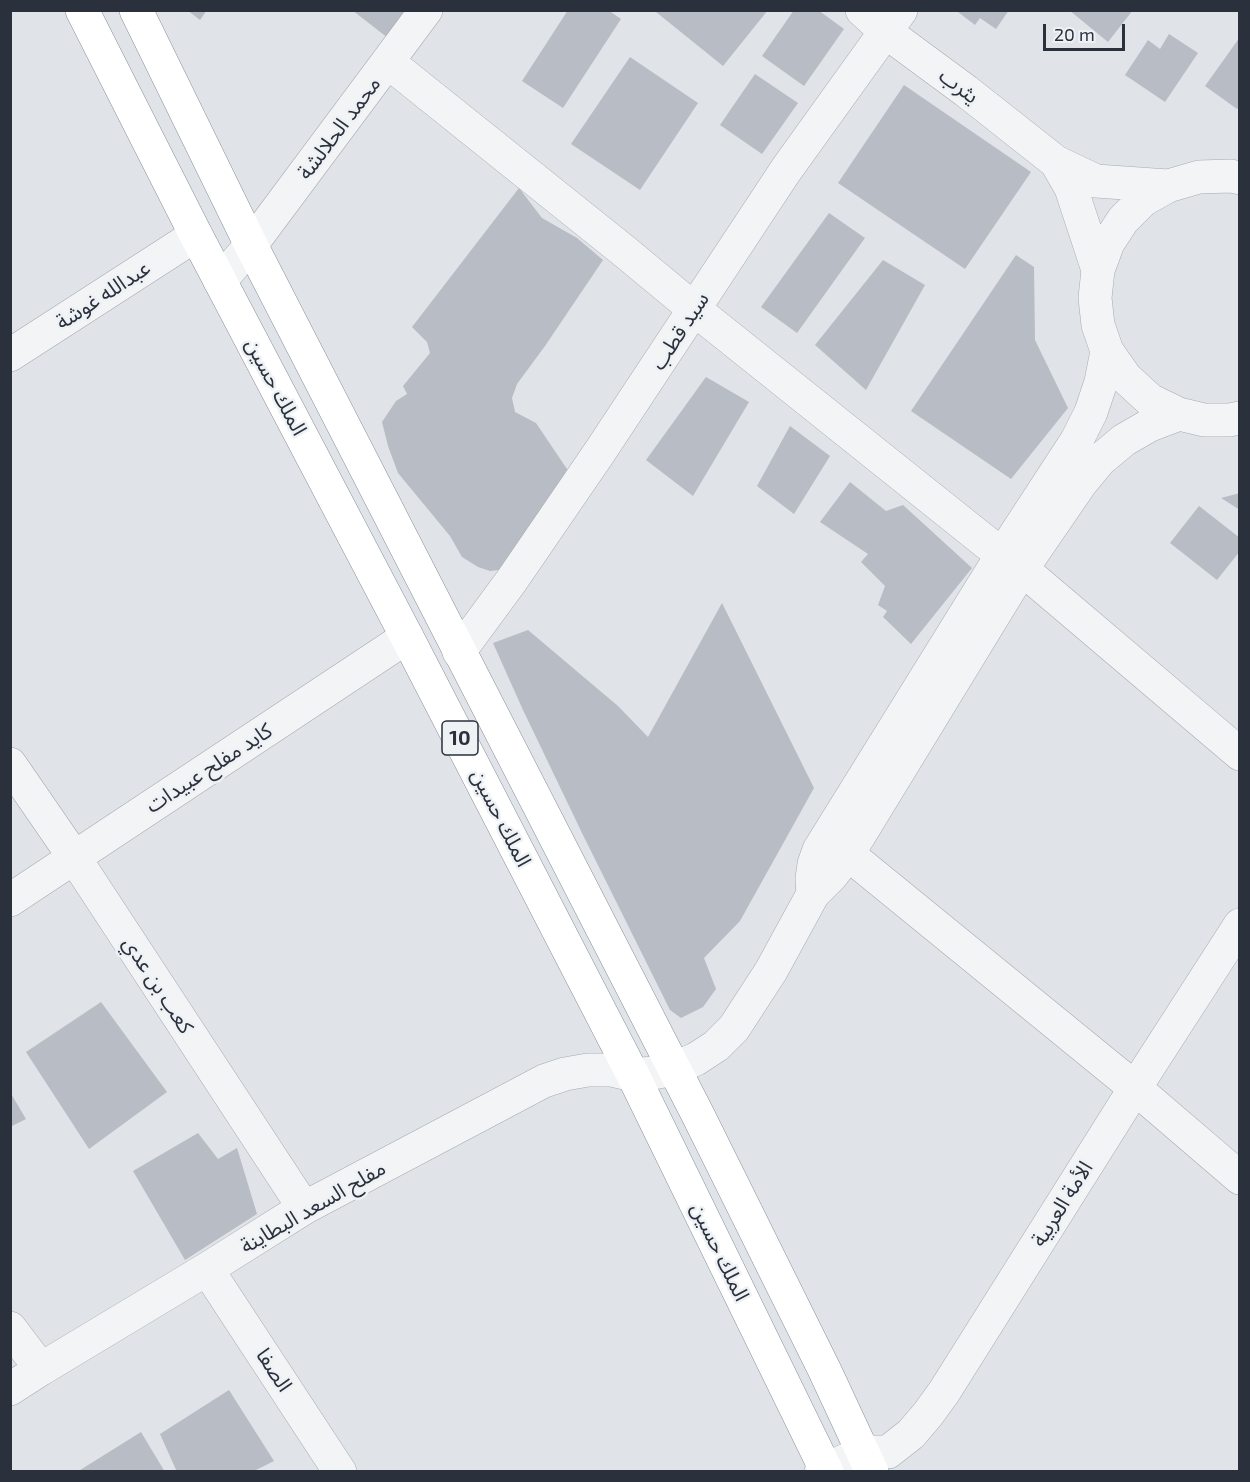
<!DOCTYPE html>
<html>
<head>
<meta charset="utf-8">
<style>
  body { margin:0 }
  #map { position:relative; width:1250px; height:1482px; overflow:hidden; background:#e0e3e7; font-family:"Exo 2",sans-serif }
  canvas { display:block }
  .frame { position:absolute; inset:0; border:12px solid #2a313d; pointer-events:none }
  .scale { position:absolute; left:1043px; top:24px; width:82px; height:27px; box-sizing:border-box; border:3px solid #2a313d; border-top:0; padding-left:8px; font-size:18px; line-height:21px; white-space:nowrap; color:#2a313d; -webkit-text-stroke:4px #eff2f5; paint-order:stroke }
</style>
</head>
<body>
<div id="map">
<canvas width="1250" height="1482"></canvas>
<div class="frame"></div>
<div class="scale">20 m</div>
</div>
<script>
const ctx = document.querySelector('canvas').getContext('2d');
ctx.lineJoin = 'round';
function fill(path, color) {
  ctx.fillStyle = color;
  ctx.fill(path, 'evenodd');
}
function toPath(rows) {
  const path = new Path2D();
  for (const r of rows) {
    path.moveTo(r[0], r[1]);
    for (let i = 2; i < r.length; i += 2) path.lineTo(r[i], r[i + 1]);
  }
  return path;
}
function strokePath(path, color, width, dash) {
  ctx.strokeStyle = color;
  ctx.lineWidth = width;
  ctx.lineCap = dash ? 'butt' : 'round';
  ctx.setLineDash(dash || []);
  ctx.stroke(path);
}
function label(font, color, halo, rows, align = 'center') {
  ctx.font = font + ' "Exo 2","Noto Sans Arabic",sans-serif';
  ctx.lineWidth = 5;
  ctx.setLineDash([]);
  ctx.textBaseline = 'middle';
  ctx.strokeStyle = halo;
  ctx.fillStyle = color;
  for (const [text, x, y, turn = 0] of rows) {
    ctx.save();
    ctx.translate(x, y);
    ctx.rotate((+turn || 0) * Math.PI / 180);
    ctx.textAlign = isNaN(turn) ? turn : align;
    if (halo) ctx.strokeText(text, 0, 0);
    ctx.fillText(text, 0, 0);
    ctx.restore();
  }
}
fill(toPath([
  [187,10,207,10,200,20],
  [352,10,411,10,388,38],
  [568,10,608,10,621,19,563,108,522,81],
  [658,10,768,10,723,66,656,12],
  [794,10,818,10,844,29,804,86,762,56],
  [958,10,1009,10,996,29,980,18,975,25,958,12],
  [1069,10,1133,10,1108,42],
  [1169,34,1198,53,1165,102,1125,75,1148,40,1160,49],
  [1240,37,1240,105,1237,109,1205,86],
  [630,57,698,103,640,190,571,144],
  [755,74,798,103,762,154,720,125],
  [904,85,1031,172,965,269,838,183],
  [519,188,542,218,577,238,603,260,545,346,517,384,512,398,515,412,536,423,569,472,516,568,490,571,478,567,462,557,450,536,398,473,388,446,382,422,396,401,407,394,403,386,430,353,427,342,412,327],
  [829,213,865,238,797,333,761,307],
  [1016,255,1034,267,1035,340,1068,408,1011,479,911,411],
  [883,260,925,285,866,390,815,345],
  [706,377,749,402,693,496,646,460],
  [790,426,830,456,794,514,757,486],
  [850,482,886,511,903,505,972,568,911,644,883,617,887,611,878,605,885,586,861,562,868,554,820,522],
  [1240,493,1240,510,1221,498],
  [1199,506,1240,538,1240,551,1217,580,1170,543],
  [722,603,814,788,740,921,704,958,716,989,703,1007,681,1018,670,1010,582,833,523,710,493,643,528,630,618,706,648,737],
  [101,1002,167,1092,89,1149,26,1052],
  [10,1092,26,1119,10,1127],
  [198,1133,218,1159,237,1148,257,1214,185,1260,133,1171],
  [229,1390,274,1461,252,1472,177,1472,160,1434],
  [141,1432,165,1472,77,1472]
]), '#b8bcc4');
const minor = toPath([
  [862,10,886,32,966,91,1056,162,1096,181,1168,186],
  [388,62,624,251,694,309,1002,555],
  [1056,162,1071,188,1098,270],
  [1240,178,1231,176,1199,177,1168,186,1143,200,1123,220,1108,243,1098,270,1095,298,1098,325,1107,351,1126,378,1150,400,1179,414,1204,420,1229,420,1240,418],
  [220,281,251,245,426,10],
  [10,355,196,235],
  [1022,569,1240,754],
  [459,652,512,580,599,453,786,170,901,10],
  [10,764,74,857,304,1208],
  [832,841,1135,1088,1240,1178],
  [813,894,812,879,814,864,819,850,1002,555,1077,440,1091,412,1101,382,1107,351],
  [10,900,407,637],
  [207,1269,340,1472],
  [10,1328,41,1369],
  [10,1389,41,1369,207,1269,304,1208,544,1081,565,1074,588,1070,611,1070,633,1075,653,1073,673,1069,696,1059,716,1046,734,1028,771,971,813,894,832,875,848,854,1022,569,1081,483,1100,460,1124,440,1150,425,1179,414],
  [821,1472,863,1452,888,1452,911,1434,928,1414,944,1392,1135,1088,1240,925]
]);
const highway = toPath([
  [82,10,196,235,407,637,633,1075,827,1472],
  [136,10,251,245,698,1115,825,1371,872,1472]
]);
strokePath(minor, '#a6aab1', 34);
strokePath(highway, '#89919c', 34);
strokePath(minor, '#f2f4f6', 33);
strokePath(highway, '#fff', 33);
for (const [x, y, w] of [
  [460,738,36]
]) {
  const box = new Path2D();
  box.roundRect(x - w / 2, y - 17, w, 34, 4.5);
  ctx.fillStyle = '#eff2f5';
  ctx.fill(box);
  strokePath(box, '#2a313d', 1.5);
}
label('bold 20px', '#2a313d', null, [
  ["10",460,738]
]);
label('21px', '#2a313d', '#eff2f5', [
  ["يثرب",959,86,37],
  ["محمد الحلالشة",339,128,-53],
  ["عبدالله غوشة",103,295,-33],
  ["سيد قطب",680,331,-57],
  ["الملك حسين",276,387,62],
  ["كايد مفلح عبيدات",209,768,-33],
  ["الملك حسين",501,818,63],
  ["كعب بن عدي",158,985,57],
  ["الأمة العربية",1062,1204,-58],
  ["مفلح السعد البطاينة",313,1207,-30],
  ["الملك حسين",720,1252,64],
  ["الصفا",274,1370,57]
]);
</script>
</body>
</html>
